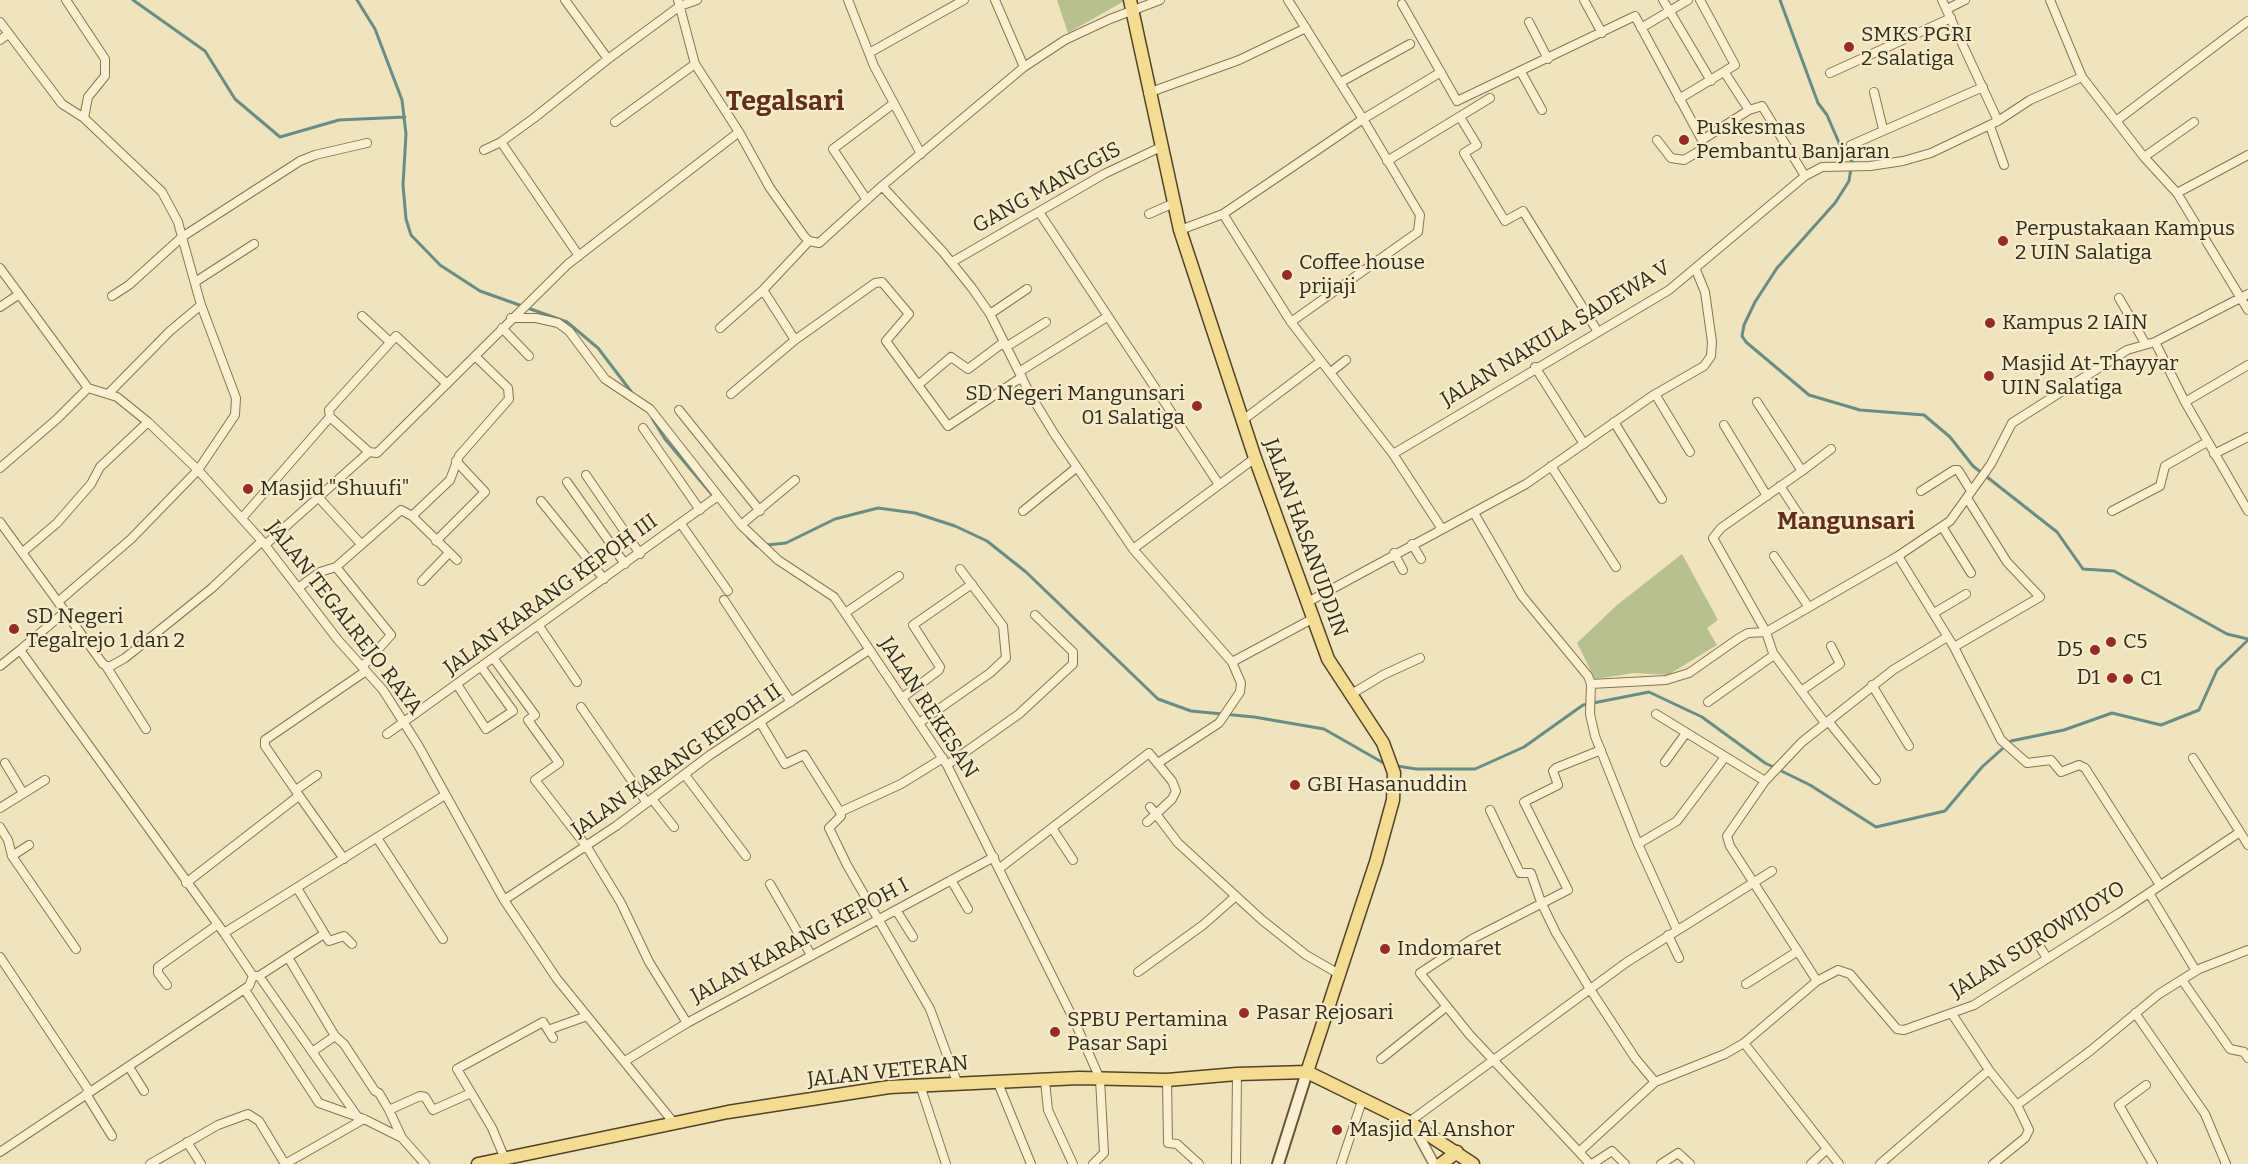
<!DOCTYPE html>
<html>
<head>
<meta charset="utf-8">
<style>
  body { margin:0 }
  canvas { display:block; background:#efe4bc }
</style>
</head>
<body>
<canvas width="2248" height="1164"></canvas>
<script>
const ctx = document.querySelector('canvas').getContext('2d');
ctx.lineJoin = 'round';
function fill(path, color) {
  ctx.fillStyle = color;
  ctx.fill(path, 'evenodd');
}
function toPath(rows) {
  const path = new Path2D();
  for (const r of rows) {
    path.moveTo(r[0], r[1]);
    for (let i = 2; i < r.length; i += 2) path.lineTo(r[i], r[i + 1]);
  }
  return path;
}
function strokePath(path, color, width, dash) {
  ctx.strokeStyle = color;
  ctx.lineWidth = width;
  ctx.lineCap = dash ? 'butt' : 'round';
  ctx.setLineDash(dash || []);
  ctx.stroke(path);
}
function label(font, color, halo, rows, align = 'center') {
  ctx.font = font + ' Bitter,serif';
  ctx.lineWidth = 4.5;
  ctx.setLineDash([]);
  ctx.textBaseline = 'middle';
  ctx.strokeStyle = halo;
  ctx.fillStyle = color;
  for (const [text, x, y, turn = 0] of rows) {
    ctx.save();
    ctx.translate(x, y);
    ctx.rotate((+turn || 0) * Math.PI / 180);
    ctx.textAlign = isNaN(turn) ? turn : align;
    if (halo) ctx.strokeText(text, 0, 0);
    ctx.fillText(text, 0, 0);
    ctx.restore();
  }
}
fill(toPath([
  [1057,0,1126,0,1068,33],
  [1682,554,1718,620,1707,628,1717,645,1668,675,1634,673,1595,679,1577,643,1617,605]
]), '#b7c190');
strokePath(toPath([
  [133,0,205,51,235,99,280,137,339,120,405,117],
  [357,0,375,29,402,100,406,134,403,185,406,219,411,235,440,265,480,291,567,322,598,348,633,394],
  [1780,0,1818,103,1827,115,1843,152,1852,161,1849,181,1835,203,1777,268,1755,302,1744,325,1742,336,1746,342,1809,395,1860,410,1924,415,1950,437,1973,466,2057,532,2083,569,2114,571,2227,634,2248,639],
  [652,418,665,439,714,497],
  [748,537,757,546,786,543,835,519,878,508,915,513,955,526,987,541,1026,572,1158,699,1191,711,1254,717,1324,729,1387,765],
  [1397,766,1416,769,1475,769,1524,747,1583,705,1649,692,1702,717,1765,763,1810,785,1876,827,1945,811,1982,767,2011,741,2064,730,2112,713,2161,725,2199,710,2217,670,2248,640]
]), '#688d87', 3);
const minor = toPath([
  [66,0,105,59,105,76,88,97,84,118,162,192,178,222,182,237,129,285,112,296],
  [565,0,608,59,680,6,697,0],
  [678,0,695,64,739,132,770,188,804,236,809,241,819,243,882,186,1024,67,1065,40,1110,19,1160,0],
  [848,0,874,66,921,154],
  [995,0,1024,67],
  [1584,0,1602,33],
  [1663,0,1711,81],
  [1942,0,1998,121],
  [2050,0,2082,77,2144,157,2177,193,2248,310],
  [1402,4,1457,101,1635,16,1702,140],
  [1947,9,1965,0],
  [0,22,62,104,84,118],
  [1529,22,1548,59],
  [1641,28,1688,0],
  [0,40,8,34],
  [869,53,964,0],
  [1521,72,1542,110],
  [1725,73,1749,110],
  [1830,73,1951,18],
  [1341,82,1410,44],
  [1874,92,1883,129],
  [1148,93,1239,60,1306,28],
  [1679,99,1735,65,1700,0],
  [1460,117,1477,145,1464,153,1505,221,1523,211,1598,332],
  [2116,121,2248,21],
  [615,122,695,64],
  [1990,126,2004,165],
  [1657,140,1671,158,1684,160,1701,150,1702,140,1749,110,1762,106,1805,176],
  [501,142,579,256],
  [1851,145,1983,87],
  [484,150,501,142,534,118,608,59],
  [2144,157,2194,122],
  [1387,161,1490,98],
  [882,186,943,252,972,288,990,314,1030,394,1055,435,1133,549,1232,662,1241,683,1240,692,1219,723,1158,763],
  [2177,193,2248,155],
  [867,200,833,149,893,104],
  [1039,212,1218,483],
  [1149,214,1174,203],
  [1180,230,1223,214],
  [952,262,1104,174,1161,147],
  [0,268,88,388,117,397,148,422,198,470,262,541,338,640,383,690,418,745,504,900,557,979,674,1123],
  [195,282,254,244],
  [2119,298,2145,343],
  [0,307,18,295],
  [990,314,1027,289],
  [362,316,390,342],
  [511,318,536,318,558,323,569,331,605,379,650,409,741,525,778,560,834,597,845,613,947,765,1074,1020,1100,1079,1104,1153,1093,1164],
  [1291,322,1418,232,1420,215,1363,119,1441,72],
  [502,328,529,356],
  [720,328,763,290],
  [795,340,875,283,882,282,909,314,886,341,948,426,1022,377],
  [2155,342,2185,402,2248,511],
  [1006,347,1046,322],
  [1321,361,1393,454,1442,529],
  [1535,367,1584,444],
  [1019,372,1107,317],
  [1331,372,1346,360],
  [918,385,951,357,968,369,1004,342],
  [109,393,170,331,201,305],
  [731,394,795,340,763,290,809,241],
  [1655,394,1690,452],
  [1757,402,1802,471,1721,528,1713,538,1766,632,1773,653,1825,723],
  [2185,402,2248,365],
  [679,410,760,511],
  [330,417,329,410,396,336,447,384],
  [1243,420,1321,361,1291,322,1223,214,1363,119,1288,0],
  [1614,422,1662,499],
  [1724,425,1767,496],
  [643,428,700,510],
  [1393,454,1669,290,1805,176,1822,167,1870,166,1903,161,1931,153,1998,121,2030,100,2082,77],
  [2214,454,2248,437],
  [1551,466,1616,567],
  [0,468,57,419,88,388],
  [1802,471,1831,449],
  [586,475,640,554],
  [567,482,625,564],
  [1780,486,1805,524],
  [1921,491,1954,470,1958,470,1971,491],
  [319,498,361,544],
  [541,501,604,579],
  [1023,511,1076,468],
  [2112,511,2160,486,2165,466,2207,442],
  [1474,513,1522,596,1588,676,1591,684,1590,714,1595,736,1638,844,1677,930],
  [412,516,450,480,459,456,509,399,508,388,475,356],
  [242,518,330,417,369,452,377,453,568,264,739,132],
  [0,522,103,664,109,667,125,658,212,588,262,541],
  [681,524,728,591],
  [741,525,795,480],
  [1943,528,1971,573],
  [436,541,485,492,456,461],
  [1412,544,1421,559],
  [265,545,369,452],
  [1133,549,1255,458],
  [24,551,57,523,91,484,100,467,148,422],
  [1394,553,1403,570],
  [1774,556,1808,606],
  [1898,556,1954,647,2001,740,2027,763,2051,760,2061,772,2079,765,2085,768,2160,885],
  [336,567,391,635,362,667],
  [422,581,449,553],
  [298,588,320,572,336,567,401,510,412,516,457,560],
  [724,600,791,702],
  [59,601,131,539,198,470,235,415,236,398,201,305,182,237,300,161,315,155,367,143],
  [1306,603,1526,484,1652,396,1704,366,1711,356,1712,342,1705,292,1696,270],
  [66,611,20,650,224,933],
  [845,613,899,576],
  [1934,613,1966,594],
  [539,626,577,682],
  [1954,647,2040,597,2007,562,1967,498],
  [494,659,535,715,528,720,559,763,535,780,587,847,621,903,649,962,687,1023],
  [1232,662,1312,619],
  [0,666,20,650],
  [106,666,146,729],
  [1591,684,1666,680,1689,673,1739,638,1748,633,1766,632,1898,556,1950,521,1991,464,2012,423,2127,350,2155,342,2248,294],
  [1872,685,1909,746],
  [458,686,486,729,513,711,482,668],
  [1801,691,1840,664,1831,646],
  [1350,695,1383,675,1420,658],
  [902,698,939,670,940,667,913,625,972,584],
  [1708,702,1774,655],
  [581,707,647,803],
  [1656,714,1765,781],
  [1828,721,1876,780],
  [760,722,785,764,804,755,840,812],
  [919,723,990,673,1006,658,1003,626,960,569],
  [387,734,718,496],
  [943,758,901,784,840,812,841,816,829,828,847,865,930,1009,957,1082],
  [2193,758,2240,832],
  [1665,762,1686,733],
  [5,763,23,793],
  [947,765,1019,714,1073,664,1073,652,1035,615],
  [685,775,746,856],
  [296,790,317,775],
  [298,794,344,859],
  [652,799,674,827],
  [0,808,45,780],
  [1490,810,1520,873,1531,873,1541,902,1556,933,1590,989,1635,1058,1655,1082],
  [1147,822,1156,814,1150,807],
  [0,827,8,840,12,856,76,949],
  [1052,828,1073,860],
  [377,838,443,939],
  [1638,844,1677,821,1725,757],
  [12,856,29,845],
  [1000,868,1149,753,1172,781,1176,791,1172,799,1156,814,1178,843,1262,920,1306,955,1339,974],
  [951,880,968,909],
  [186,883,296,798,298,794,265,746,265,740,366,671],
  [770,884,811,955],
  [297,888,329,941,344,936,352,944],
  [2149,893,2196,971],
  [504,900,616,826,710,755,869,650],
  [896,910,913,937],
  [1668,935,1679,958],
  [2035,939,2047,958],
  [0,957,90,1092],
  [289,959,335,1036],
  [1138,972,1203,925,1236,896],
  [254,976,259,976,324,934],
  [259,976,357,1116],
  [2182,980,2230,1049,2244,1052,2248,1058],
  [1817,981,1730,846,1727,836,1765,781,1802,742,1893,670,1947,637],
  [1746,984,1798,951],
  [167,985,158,973,158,967,217,925],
  [245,990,319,1103,364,1119,402,1138],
  [2135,1013,2205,1114,2226,1164],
  [1952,1014,1989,1070,2017,1105,2029,1130,2025,1138,1993,1164],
  [548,1030,587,1016],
  [1744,1043,1839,1164],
  [312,1052,335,1036,344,1044,375,1091,379,1093,389,1110],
  [1381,1059,1446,1007],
  [625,1061,687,1023,994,857],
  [129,1067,144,1091],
  [1167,1080,1168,1143,1177,1144,1199,1164],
  [1045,1081,1048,1110,1073,1164],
  [998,1083,1031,1164],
  [920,1085,946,1164],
  [2146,1085,2119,1105,2153,1164],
  [86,1094,112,1136],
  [2017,1105,2090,1051,2159,994,2199,969,2248,950],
  [1409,1122,1627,962,1772,871],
  [187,1142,201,1164],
  [0,1152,249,986,253,976,224,933,445,795],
  [1579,1152,1469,1034,1420,973,1472,939,1568,890,1524,802,1558,785,1553,771,1556,768,1601,750],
  [505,1159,492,1128,457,1069,543,1022,553,1038],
  [150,1164,218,1125,248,1114,259,1121,285,1164],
  [285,1164,364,1119],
  [425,1164,402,1138,389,1110,420,1096,425,1097,433,1110,471,1093],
  [1236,1164,1237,1074],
  [1341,1164,1363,1098],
  [1590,1164,1579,1152,1655,1082,1725,1054,1744,1043,1817,981,1838,970,1850,974,1897,1029,1904,1030,1974,1005,2119,913,2240,832,2248,845],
  [1592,1164,1612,1151,1625,1164],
  [1661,1164,1678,1153,1690,1164],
  [1811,1164,1827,1149],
  [1880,1164,1989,1070]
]);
const tertiary = toPath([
  [1413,1125,1434,1164]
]);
const secondary = toPath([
  [1278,1164,1307,1072]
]);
const primary = toPath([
  [1130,0,1180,230,1255,458,1328,659,1383,743,1394,773,1393,800,1376,862,1307,1072],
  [478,1164,728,1112,889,1087,1079,1078,1167,1080,1237,1074,1307,1072,1409,1122,1473,1164],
  [1441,1164,1457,1152]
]);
strokePath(minor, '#877355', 10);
strokePath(tertiary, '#877355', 12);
strokePath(secondary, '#685439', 14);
strokePath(primary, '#54412a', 15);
strokePath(minor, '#faf0cf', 8);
strokePath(tertiary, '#faf0cf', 9);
strokePath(secondary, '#faf0cf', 10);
strokePath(primary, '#f4dd92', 12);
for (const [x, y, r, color] of [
  [1849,47,6,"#972c24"],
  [1684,140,6,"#972c24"],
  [2003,241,6,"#972c24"],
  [1287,275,6,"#972c24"],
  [1990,323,6,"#972c24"],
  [1989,376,6,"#972c24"],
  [1197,406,6,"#972c24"],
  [248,489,6,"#972c24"],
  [14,629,6,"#972c24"],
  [2111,642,6,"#972c24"],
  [2095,650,6,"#972c24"],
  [2112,678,6,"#972c24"],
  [2128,679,6,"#972c24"],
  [1295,785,6,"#972c24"],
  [1385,949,6,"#972c24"],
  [1244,1013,6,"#972c24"],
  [1055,1032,6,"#972c24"],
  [1337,1130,6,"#972c24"]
]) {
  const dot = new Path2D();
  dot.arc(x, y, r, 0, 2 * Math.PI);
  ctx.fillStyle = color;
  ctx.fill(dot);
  strokePath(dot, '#f6edcc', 2);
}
label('21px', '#352a1b', '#f6edcc', [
  ["SMKS PGRI",1861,35],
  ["2 Salatiga",1861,59],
  ["Puskesmas",1696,128],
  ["Pembantu Banjaran",1696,152],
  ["Perpustakaan Kampus",2015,229],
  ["2 UIN Salatiga",2015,253],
  ["Coffee house",1299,263],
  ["prijaji",1299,287],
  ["Kampus 2 IAIN",2002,323],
  ["Masjid At-Thayyar",2001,364],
  ["UIN Salatiga",2001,388],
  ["SD Negeri Mangunsari",1185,394,"right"],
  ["01 Salatiga",1185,418,"right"],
  ["Masjid \"Shuufi\"",260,489],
  ["SD Negeri",26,617],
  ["Tegalrejo 1 dan 2",26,641],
  ["C5",2123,642],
  ["D5",2083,650,"right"],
  ["D1",2100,678,"right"],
  ["C1",2140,679],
  ["GBI Hasanuddin",1307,785],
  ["Indomaret",1397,949],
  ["Pasar Rejosari",1256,1013],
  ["SPBU Pertamina",1067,1020],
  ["Pasar Sapi",1067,1044],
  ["Masjid Al Anshor",1349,1130]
], 'left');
label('21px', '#352a1b', '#f6edcc', [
  ["GANG MANGGIS",1047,188,-29],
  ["JALAN NAKULA SADEWA V",1556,334,-31],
  ["JALAN HASANUDDIN",1305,538,70],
  ["JALAN KARANG KEPOH III",551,595,-36],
  ["JALAN TEGALREJO RAYA",344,618,52],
  ["JALAN REKESAN",928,708,57],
  ["JALAN KARANG KEPOH II",677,761,-35],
  ["JALAN SUROWIJOYO",2038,940,-32],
  ["JALAN KARANG KEPOH I",800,941,-28],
  ["JALAN VETERAN",888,1072,-6]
]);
label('bold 24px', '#632e19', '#f6edcc', [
  ["Mangunsari",1846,522]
]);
label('bold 27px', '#632e19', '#f6edcc', [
  ["Tegalsari",785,102]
]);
</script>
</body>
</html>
